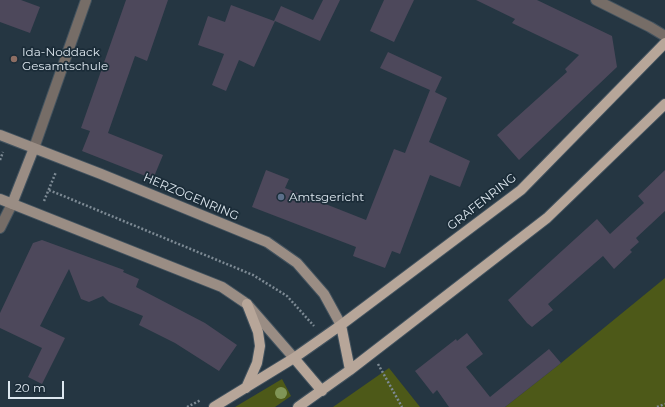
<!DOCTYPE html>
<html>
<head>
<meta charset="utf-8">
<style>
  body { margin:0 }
  #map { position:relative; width:665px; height:407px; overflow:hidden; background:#253642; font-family:Montserrat,sans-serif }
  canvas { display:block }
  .scale { position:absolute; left:8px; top:381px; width:56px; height:18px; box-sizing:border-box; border:2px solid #dde7ef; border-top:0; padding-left:5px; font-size:12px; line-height:14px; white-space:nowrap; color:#dde7ef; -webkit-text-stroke:3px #1b2c38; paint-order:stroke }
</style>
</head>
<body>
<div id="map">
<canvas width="665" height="407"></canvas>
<div class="scale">20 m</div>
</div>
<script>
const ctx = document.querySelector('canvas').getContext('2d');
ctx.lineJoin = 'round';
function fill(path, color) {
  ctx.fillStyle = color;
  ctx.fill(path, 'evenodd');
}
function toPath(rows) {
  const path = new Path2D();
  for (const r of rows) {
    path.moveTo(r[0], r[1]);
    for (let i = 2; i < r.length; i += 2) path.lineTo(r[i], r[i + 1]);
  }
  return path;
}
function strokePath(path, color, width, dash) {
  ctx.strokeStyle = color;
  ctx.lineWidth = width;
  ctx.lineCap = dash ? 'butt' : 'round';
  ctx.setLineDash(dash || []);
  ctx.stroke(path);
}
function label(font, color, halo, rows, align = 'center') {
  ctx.font = font + ' Montserrat,sans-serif';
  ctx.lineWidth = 3.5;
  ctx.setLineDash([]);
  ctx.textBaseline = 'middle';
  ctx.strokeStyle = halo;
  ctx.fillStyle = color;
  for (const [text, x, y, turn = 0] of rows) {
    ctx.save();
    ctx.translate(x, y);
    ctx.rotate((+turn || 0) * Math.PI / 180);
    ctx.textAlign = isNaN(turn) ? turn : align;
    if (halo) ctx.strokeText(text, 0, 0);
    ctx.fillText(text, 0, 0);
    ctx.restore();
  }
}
fill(toPath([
  [665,278,665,407,505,407,561,363],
  [389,368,420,407,333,407],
  [282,379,291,396,275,407,235,407]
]), '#4d5918');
fill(toPath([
  [0,0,21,0,40,7,30,33,0,22],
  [126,0,168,0,147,61,135,56,108,133,163,155,153,179,82,151,90,131,81,128],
  [323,0,340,0,320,41,275,21,254,67,239,60,226,91,212,85,224,54,198,45,208,16,225,22,231,5,274,21,281,6,313,20],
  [384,0,414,0,394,42,370,31],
  [476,0,537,0,612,36,617,67,519,160,497,135,567,72,565,69,579,55,512,23,515,19],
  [388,52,442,77,435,92,447,98,429,142,470,161,460,187,430,175,400,254,392,251,385,268,353,256,356,247,252,207,266,170,289,179,285,188,366,220,394,149,405,153,430,90,380,68],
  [665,170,665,211,636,238,639,242,630,250,632,252,614,269,603,256,548,304,553,310,532,327,527,323,508,300,597,219,610,234,644,203,638,196],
  [42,240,124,270,123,272,139,279,136,287,205,323,237,345,219,371,175,343,139,325,143,316,109,302,103,296,89,302,81,299,69,269,40,326,65,338,42,384,28,377,42,348,0,328,0,313,33,243],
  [467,333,483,354,466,367,490,397,549,349,561,363,505,407,449,407,437,390,433,394,415,371,456,339,457,341]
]), '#4d485b');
const minor = toPath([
  [596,0,650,27,665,36],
  [34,148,86,0],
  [0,228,12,204]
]);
const secondary = toPath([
  [0,135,101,174,267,242,297,263,324,294,341,325],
  [0,199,222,287,247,304,294,358],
  [12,204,34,148]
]);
const primary = toPath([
  [341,325,350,370],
  [294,358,322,391],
  [246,388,257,363,260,346,258,332,247,304],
  [214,407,294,358,341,325,521,190,665,43],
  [298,407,350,370,547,218,665,104]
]);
strokePath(minor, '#42525e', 12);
strokePath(secondary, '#42525e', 12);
strokePath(primary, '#42525e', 12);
strokePath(toPath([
  [0,160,3,152],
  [49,190,253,275,287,296,314,326],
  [44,201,56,172],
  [378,364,402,407],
  [187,407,201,400],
  [657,407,665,404]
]), '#7d8a94', 2.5, [2, 2]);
strokePath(minor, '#766d67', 10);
strokePath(secondary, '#9a8d84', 10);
strokePath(primary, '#b7a699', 10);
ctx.fillStyle = '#809557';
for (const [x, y] of [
  [281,393]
]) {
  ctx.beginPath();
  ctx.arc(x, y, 6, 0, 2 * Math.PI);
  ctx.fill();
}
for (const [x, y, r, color] of [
  [14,59,4,"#8d6e63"],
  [281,197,4,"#5c6f8a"]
]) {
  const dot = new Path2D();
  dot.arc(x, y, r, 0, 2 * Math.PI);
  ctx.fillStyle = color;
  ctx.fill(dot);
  strokePath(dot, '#1b2c38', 1.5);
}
label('12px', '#dde7ef', '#1b2c38', [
  ["Ida-Noddack",22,52],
  ["Gesamtschule",22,66],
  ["Amtsgericht",289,197]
], 'left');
label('12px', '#dde7ef', '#1b2c38', [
  ["HERZOGENRING",191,197,23],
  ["GRAFENRING",482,202,-38]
]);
</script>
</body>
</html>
